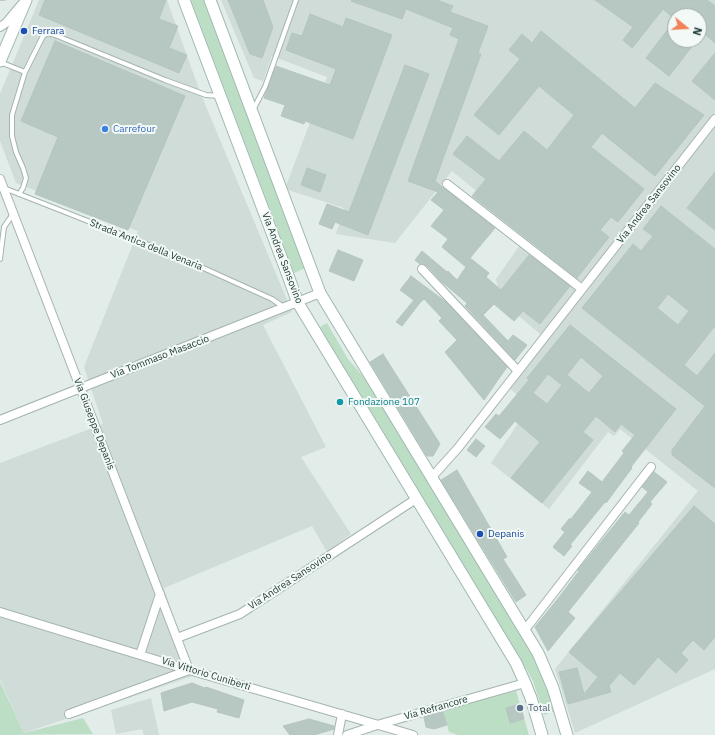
<!DOCTYPE html>
<html>
<head>
<meta charset="utf-8">
<style>
  body { margin:0 }
  #map { position:relative; width:715px; height:735px; overflow:hidden; background:#e2ece8; font-family:"IBM Plex Sans",sans-serif }
  canvas { display:block }
  .north { position:absolute; left:667px; top:8px; width:40px; height:40px; box-sizing:border-box; background:#f3f9f6; border:1px solid #9faea9; border-radius:50%; rotate:108deg; font-size:11px; font-weight:700; line-height:16px; text-align:center; color:#223d36 }
  .north::after { content:''; display:block; margin:auto; width:14px; height:18px; background:#f2825a; clip-path:polygon(50% 0,100% 100%,50% 72%,0 100%) }
</style>
</head>
<body>
<div id="map">
<canvas width="715" height="735"></canvas>
<div class="north">N</div>
</div>
<script>
const ctx = document.querySelector('canvas').getContext('2d');
ctx.lineJoin = 'round';
function fill(path, color) {
  ctx.fillStyle = color;
  ctx.fill(path, 'evenodd');
}
function toPath(rows) {
  const path = new Path2D();
  for (const r of rows) {
    path.moveTo(r[0], r[1]);
    for (let i = 2; i < r.length; i += 2) path.lineTo(r[i], r[i + 1]);
  }
  return path;
}
function strokePath(path, color, width, dash) {
  ctx.strokeStyle = color;
  ctx.lineWidth = width;
  ctx.lineCap = dash ? 'butt' : 'round';
  ctx.setLineDash(dash || []);
  ctx.stroke(path);
}
function label(font, color, halo, rows, align = 'center') {
  ctx.font = font + ' "IBM Plex Sans",sans-serif';
  ctx.lineWidth = 4;
  ctx.setLineDash([]);
  ctx.textBaseline = 'middle';
  ctx.strokeStyle = halo;
  ctx.fillStyle = color;
  for (const [text, x, y, turn = 0] of rows) {
    ctx.save();
    ctx.translate(x, y);
    ctx.rotate((+turn || 0) * Math.PI / 180);
    ctx.textAlign = isNaN(turn) ? turn : align;
    if (halo) ctx.strokeText(text, 0, 0);
    ctx.fillText(text, 0, 0);
    ctx.restore();
  }
}
fill(toPath([
  [39,0,167,0,200,92,292,312,263,325,326,447,301,457,351,534,327,552,312,526,164,588,193,676,24,733,0,680,0,463,103,424,84,367,138,231,16,183,0,141,0,94],
  [221,0,715,0,715,669,575,733,555,669,698,491,620,429,614,436,608,432,549,509,491,463,530,406,508,387,546,339,501,301,496,279,520,245,543,264,552,253,452,171,395,243,336,234,344,208,285,189,327,77,272,56,263,81,254,78],
  [675,16,699,16,699,40,675,40],
  [151,698,159,735,144,735,142,729,116,734,111,710]
]), '#d0dcd7');
fill(toPath([
  [191,0,204,0,305,268,294,273],
  [327,323,348,359,367,381,539,665,544,676,555,711,544,715,533,681,526,668,320,327],
  [0,682,24,733,83,718,93,734,0,735],
  [516,691,529,735,458,735,449,732,443,709]
]), '#bbdec5');
const building = toPath([
  [45,0,166,0,159,19,178,26,169,48,187,55,179,73,39,15,45,0],
  [228,0,263,0,273,27,262,58,250,54,228,0],
  [352,0,437,0,453,6,450,12,488,26,478,53,481,54,435,181,495,228,470,258,489,273,486,277,501,290,529,255,570,286,540,324,523,311,514,321,494,304,483,315,508,341,513,335,527,345,515,360,465,306,467,303,442,282,426,265,423,264,420,264,415,260,422,251,447,272,448,271,457,280,466,267,442,247,448,239,431,226,444,210,431,200,438,192,408,181,459,39,450,35,453,28,406,9,402,19,351,1,352,0],
  [595,0,707,0,715,6,715,43,699,29,699,16,671,16,663,9,632,48,623,40,633,27,595,0],
  [310,14,343,27,346,18,392,35,353,139,305,121,304,124,281,116,285,105,264,98,276,66,330,85,336,69,286,50,292,33,302,36,310,14],
  [675,20,675,40,697,40,669,76,646,58,675,20],
  [541,31,635,108,655,83,704,115,655,176,602,133,591,147,644,189,618,222,611,217,600,230,609,237,577,278,472,196,486,179,453,154,467,136,499,161,524,131,547,150,574,115,539,86,499,135,474,115,520,59,509,50,522,34,532,43,541,31],
  [55,41,185,96,128,230,35,194,58,137,21,121,55,41],
  [715,53,715,100,692,81,715,53],
  [405,65,429,74,368,235,335,222,332,229,319,224,327,204,349,212,405,65],
  [307,168,326,175,320,192,301,185,307,168],
  [715,172,715,230,687,208,715,172],
  [661,206,715,249,715,326,684,365,697,376,715,353,715,488,672,455,672,450,705,406,582,308,633,244,641,251,653,236,643,229,661,206],
  [668,294,689,311,678,325,657,308,668,294],
  [338,250,363,260,354,281,329,271,338,250],
  [411,276,446,302,507,367,484,400,445,352,457,340,439,321,442,318,424,299,419,304,400,290,411,276],
  [414,300,419,304,402,326,396,322,414,300],
  [570,325,676,409,631,467,632,468,606,503,605,502,570,545,572,546,564,556,553,547,565,532,561,529,569,519,571,519,592,492,579,483,588,471,602,482,624,453,622,451,635,435,621,424,615,432,596,416,583,432,593,440,542,503,511,478,540,442,515,421,500,439,485,427,496,414,499,416,529,380,527,378,570,325],
  [581,357,603,376,589,393,567,375,581,357],
  [548,374,562,385,547,404,533,393,548,374],
  [383,354,440,444,433,456,427,456,370,362,383,354],
  [476,439,485,446,476,457,467,450,476,439],
  [457,470,507,557,503,559,526,595,516,602,441,480,457,470],
  [654,472,667,482,650,502,652,504,638,522,639,523,568,612,575,618,548,651,535,627,560,596,579,571,578,570,625,512,629,515,648,492,642,487,654,472],
  [694,506,715,524,715,637,704,650,693,640,681,653,688,660,676,673,658,657,634,685,620,673,609,686,611,692,568,704,559,672,577,668,584,694,598,677,569,652,694,506],
  [192,683,205,688,206,687,244,700,239,718,217,712,218,709,192,702,164,711,161,693,192,683],
  [520,704,524,719,510,723,506,708,520,704],
  [443,712,447,725,434,729,426,727,424,717,443,712],
  [309,719,334,726,334,729,314,735,290,735,283,726,309,719]
]);
fill(building, '#b7c7c1');
strokePath(building, '#b4c6bf', 1);
strokePath(toPath([
  [0,1,0,0]
]), '#bcc9c4', 11, [11, 5.5]);
const lane = toPath([
  [0,62,25,72],
  [253,110,265,87,296,0],
  [4,188,179,257,272,299,285,308],
  [19,194,23,188,26,178,23,168,16,152,12,136,12,115,25,72,43,36,48,33,55,35,165,80,206,95,219,96],
  [0,259,4,227,13,214]
]);
const street = toPath([
  [0,27,6,23,21,5],
  [0,179,189,670,69,714],
  [447,184,582,289],
  [422,269,518,371],
  [0,420,320,293],
  [432,477,458,448,715,119],
  [0,612,189,670,413,735],
  [524,631,651,467],
  [177,638,240,614,416,499],
  [140,655,160,594],
  [338,735,342,714],
  [347,735,377,725,525,683]
]);
const secondary = toPath([
  [184,0,286,270,298,303,516,663,525,683,531,698,542,735],
  [210,0,320,293,538,653,553,688,567,735],
  [0,61,26,0]
]);
strokePath(lane, '#a5b4af', 6);
strokePath(street, '#a5b4af', 10);
strokePath(secondary, '#a0b8b0', 13);
strokePath(lane, '#fff', 4);
strokePath(street, '#fff', 8);
strokePath(secondary, '#fff', 11);
for (const [x, y, r, color] of [
  [24,31,4,"#1a4fb4"],
  [105,129,4,"#3f7fe0"],
  [340,402,4,"#0f9aa8"],
  [480,534,4,"#1a4fb4"],
  [520,708,4,"#5c6f8a"]
]) {
  const dot = new Path2D();
  dot.arc(x, y, r, 0, 2 * Math.PI);
  ctx.fillStyle = color;
  ctx.fill(dot);
  strokePath(dot, '#f3f9f6', 1.5);
}
label('10px', '#164399', '#f3f9f6', [
  ["Ferrara",32,31],
  ["Depanis",488,534]
], 'left');
label('10px', '#366cbe', '#f3f9f6', [
  ["Carrefour",113,129]
], 'left');
label('10px', '#223d36', '#f3f9f6', [
  ["Via Andrea Sansovino",649,204,-52],
  ["Strada Antica della Venaria",146,245,22],
  ["Via Andrea Sansovino",282,258,69],
  ["Via Tommaso Masaccio",160,357,-21],
  ["Via Giuseppe Depanis",94,424,69],
  ["Via Andrea Sansovino",290,581,-33],
  ["Via Vittorio Cuniberti",206,674,17],
  ["Via Refrancore",436,708,-16]
]);
label('10px', '#0d838f', '#f3f9f6', [
  ["Fondazione 107",348,402]
], 'left');
label('10px', '#4e5e75', '#f3f9f6', [
  ["Total",528,708]
], 'left');
</script>
</body>
</html>
